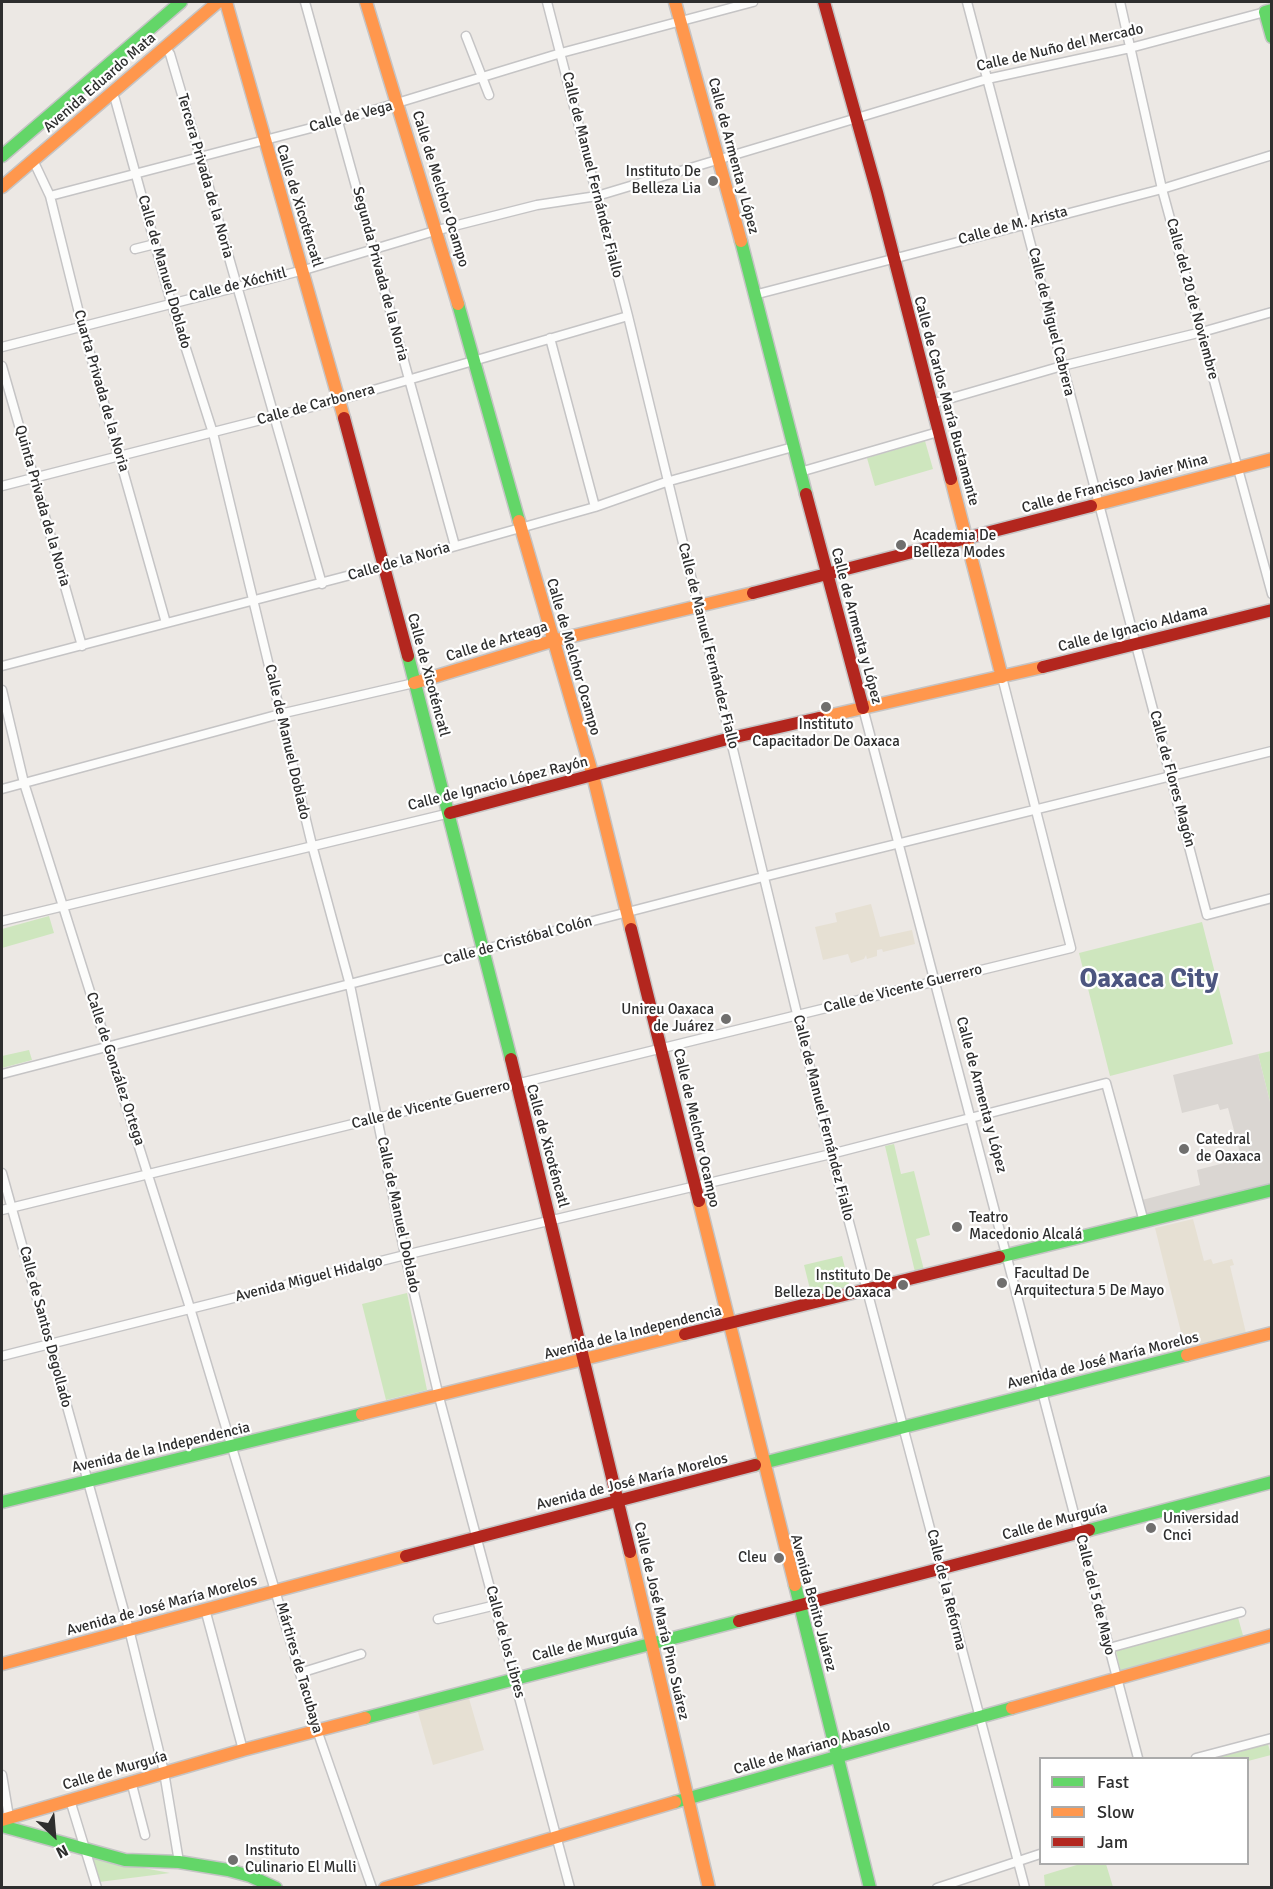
<!DOCTYPE html>
<html>
<head>
<meta charset="utf-8">
<style>
  body { margin:0 }
  #map { position:relative; width:1273px; height:1889px; overflow:hidden; background:#ece8e4; font-family:Signika,sans-serif }
  canvas { display:block }
  .frame { position:absolute; inset:0; border:3px solid #2e2e2e; pointer-events:none }
  .legend { position:absolute; left:1039px; top:1757px; width:210px; height:108px; box-sizing:border-box; background:#fff; border:2px solid #ababab; margin:0; padding:8px 10px; list-style:none; font-size:18px; color:#2e2e2e }
  .legend li { display:flex; align-items:center; gap:12px; height:30px }
  .legend b { width:30px; border:2px solid #ababab }
  .north { position:absolute; left:24px; top:1805px; width:60px; height:60px; -webkit-text-stroke:4px #fff; paint-order:stroke; rotate:154deg; font-size:16px; font-weight:700; line-height:24px; text-align:center; color:#2e2e2e }
  .north::after { content:''; display:block; margin:auto; width:21px; height:27px; background:#2e2e2e; clip-path:polygon(50% 0,100% 100%,50% 72%,0 100%) }
</style>
</head>
<body>
<div id="map">
<canvas width="1273" height="1889"></canvas>
<div class="frame"></div>
<ul class="legend">
<li><b style="height:8px;background:#63d668"></b>Fast</li>
<li><b style="height:8px;background:#ff974d"></b>Slow</li>
<li><b style="height:8px;background:#b3261e"></b>Jam</li>
</ul>
<div class="north">N</div>
</div>
<script>
const ctx = document.querySelector('canvas').getContext('2d');
ctx.lineJoin = 'round';
function fill(path, color) {
  ctx.fillStyle = color;
  ctx.fill(path, 'evenodd');
}
function toPath(rows) {
  const path = new Path2D();
  for (const r of rows) {
    path.moveTo(r[0], r[1]);
    for (let i = 2; i < r.length; i += 2) path.lineTo(r[i], r[i + 1]);
  }
  return path;
}
function strokePath(path, color, width, dash) {
  ctx.strokeStyle = color;
  ctx.lineWidth = width;
  ctx.lineCap = dash ? 'butt' : 'round';
  ctx.setLineDash(dash || []);
  ctx.stroke(path);
}
function label(font, color, halo, rows, align = 'center') {
  ctx.font = font + ' Signika,sans-serif';
  ctx.lineWidth = 4.5;
  ctx.setLineDash([]);
  ctx.textBaseline = 'middle';
  ctx.strokeStyle = halo;
  ctx.fillStyle = color;
  for (const [text, x, y, turn = 0] of rows) {
    ctx.save();
    ctx.translate(x, y);
    ctx.rotate((+turn || 0) * Math.PI / 180);
    ctx.textAlign = isNaN(turn) ? turn : align;
    if (halo) ctx.strokeText(text, 0, 0);
    ctx.fillText(text, 0, 0);
    ctx.restore();
  }
}
fill(toPath([
  [871,904,880,937,912,930,915,944,883,952,882,949,877,950,877,956,867,959,866,955,864,959,851,963,848,954,823,960,815,927,837,922,835,913],
  [1193,1219,1204,1261,1211,1259,1213,1264,1232,1259,1234,1265,1230,1266,1246,1333,1185,1348,1155,1228],
  [468,1695,484,1750,433,1765,417,1709]
]), '#e6e0d3');
fill(toPath([
  [925,441,933,469,875,486,867,458],
  [49,916,54,933,2,948,2,929],
  [1202,922,1233,1044,1110,1076,1079,953],
  [29,1050,32,1060,2,1068,2,1056],
  [1271,1051,1272,1051,1271,1106,1258,1054],
  [894,1144,901,1174,914,1171,930,1235,916,1239,924,1270,915,1272,885,1146],
  [842,1256,850,1288,812,1297,804,1265],
  [407,1293,427,1390,386,1400,362,1304],
  [1237,1614,1244,1639,1121,1673,1116,1651],
  [1268,1744,1271,1755,1248,1761,1248,1758,1213,1758],
  [91,1858,170,1873,99,1882],
  [1080,1864,1106,1864,1113,1887,1045,1887,1044,1875]
]), '#cee6be');
fill(toPath([
  [1258,1054,1271,1106,1271,1187,1147,1219,1142,1200,1200,1185,1197,1170,1232,1161,1231,1155,1240,1153,1228,1108,1220,1110,1218,1104,1182,1113,1173,1075]
]), '#dad6d2');
const street = toPath([
  [305,2,455,546],
  [547,2,628,316,831,1154,1025,1888],
  [967,2,1207,915,1272,898],
  [1120,2,1162,189,1272,594],
  [466,36,489,95],
  [165,47,170,54,200,156,322,584],
  [111,94,115,99,171,302,213,433,312,845,350,985,405,1255,439,1397,570,1888],
  [33,160,50,196,82,325,166,623],
  [50,196,338,121,561,53,753,2],
  [135,249,155,244],
  [754,295,1162,189,1272,155],
  [550,338,595,507],
  [2,347,304,270,438,230,537,205,597,196,987,79,1130,48,1265,12],
  [2,366,82,646],
  [931,404,1062,366,1202,332,1272,312],
  [800,472,938,432],
  [2,486,339,400,628,316],
  [2,666,385,566,595,507,666,482,793,447],
  [2,690,24,783,190,1308,317,1730,372,1888],
  [863,708,1138,1758],
  [2,789,280,714,414,683],
  [2,921,450,813],
  [2,1074,763,877,1272,751],
  [2,1173,129,1629,164,1772,179,1862],
  [2,1210,1071,948,1002,677],
  [2,1356,405,1255,831,1154,1106,1083,1144,1222],
  [205,1609,243,1750],
  [438,1619,496,1605],
  [1109,1648,1241,1612],
  [300,1673,361,1654],
  [1196,1758,1272,1738],
  [2,1775,9,1817],
  [131,1781,145,1835],
  [70,1800,97,1888],
  [937,1888,1040,1854]
]);
const fast = toPath([
  [1272,10,1265,12,1272,37],
  [2,156,181,2],
  [741,241,806,494],
  [458,304,519,521],
  [408,656,511,1059],
  [999,1257,1272,1190],
  [755,1465,1187,1355],
  [2,1502,362,1414],
  [1089,1530,1272,1482],
  [795,1585,870,1888],
  [365,1718,739,1621],
  [675,1802,1012,1708],
  [2,1826,125,1860,179,1862,228,1870,250,1876,276,1888]
]);
const slow = toPath([
  [226,2,344,418],
  [366,2,458,304],
  [675,2,741,241],
  [2,187,218,2],
  [951,479,1002,677],
  [1091,506,1272,459],
  [519,521,593,776,631,929],
  [414,683,552,641,753,593],
  [819,718,1043,667],
  [699,1201,795,1585],
  [1187,1355,1272,1333],
  [362,1414,685,1334],
  [630,1552,709,1888],
  [2,1664,406,1556],
  [1012,1708,1272,1635],
  [2,1820,243,1750,365,1718],
  [385,1888,675,1802]
]);
const jam = toPath([
  [824,2,877,192,951,479],
  [344,418,408,656],
  [806,494,863,708],
  [753,593,1091,506],
  [1043,667,1272,610],
  [450,813,731,738,819,718],
  [631,929,699,1201],
  [511,1059,630,1552],
  [685,1334,999,1257],
  [406,1556,755,1465],
  [739,1621,1089,1530]
]);
strokePath(street, '#c5c4c5', 11);
strokePath(fast, '#c5c4c5', 15);
strokePath(slow, '#c5c4c5', 15);
strokePath(jam, '#c5c4c5', 15);
strokePath(street, '#fcfcfb', 8);
strokePath(fast, '#63d668', 12);
strokePath(slow, '#ff974d', 12);
strokePath(jam, '#b3261e', 12);
for (const [x, y, r, color] of [
  [713,181,6,"#706f6e"],
  [901,545,6,"#706f6e"],
  [826,707,6,"#706f6e"],
  [726,1019,6,"#706f6e"],
  [1184,1149,6,"#706f6e"],
  [957,1227,6,"#706f6e"],
  [1002,1283,6,"#706f6e"],
  [903,1285,6,"#706f6e"],
  [1151,1528,6,"#706f6e"],
  [779,1558,6,"#706f6e"],
  [233,1860,6,"#706f6e"]
]) {
  const dot = new Path2D();
  dot.arc(x, y, r, 0, 2 * Math.PI);
  ctx.fillStyle = color;
  ctx.fill(dot);
  strokePath(dot, '#fff', 2);
}
label('15px', '#2e2e2e', '#fff', [
  ["Calle de Nuño del Mercado",1060,48,-13],
  ["Avenida Eduardo Mata",100,83,-41],
  ["Calle de Vega",351,117,-15],
  ["Calle de Armenta y López",733,156,75],
  ["Calle de Manuel Fernández Fiallo",592,175,76],
  ["Tercera Privada de la Noria",205,176,74],
  ["Calle de Melchor Ocampo",440,189,73],
  ["Calle de Xicoténcatl",299,206,73],
  ["Calle de M. Arista",1013,226,-15],
  ["Calle de Manuel Doblado",164,272,74],
  ["Segunda Privada de la Noria",380,274,75],
  ["Calle de Xóchitl",238,285,-14],
  ["Calle del 20 de Noviembre",1192,299,75],
  ["Calle de Miguel Cabrera",1051,322,76],
  ["Cuarta Privada de la Noria",101,391,74],
  ["Calle de Carlos María Bustamante",946,401,75],
  ["Calle de Carbonera",316,405,-15],
  ["Calle de Francisco Javier Mina",1115,484,-15],
  ["Quinta Privada de la Noria",42,506,74],
  ["Calle de la Noria",399,562,-16],
  ["Calle de Armenta y López",856,626,75],
  ["Calle de Ignacio Aldama",1133,629,-14],
  ["Calle de Arteaga",497,642,-17],
  ["Calle de Manuel Fernández Fiallo",708,646,76],
  ["Calle de Melchor Ocampo",573,657,74],
  ["Calle de Xicoténcatl",428,675,75],
  ["Calle de Manuel Doblado",287,742,77],
  ["Calle de Flores Magón",1172,779,75],
  ["Calle de Ignacio López Rayón",498,784,-14],
  ["Calle de Cristóbal Colón",518,941,-15],
  ["Calle de Vicente Guerrero",903,989,-14],
  ["Calle de González Ortega",115,1069,72],
  ["Calle de Armenta y López",981,1095,75],
  ["Calle de Vicente Guerrero",431,1105,-14],
  ["Calle de Manuel Fernández Fiallo",823,1118,76],
  ["Calle de Melchor Ocampo",696,1128,77],
  ["Calle de Xicoténcatl",547,1146,75],
  ["Calle de Manuel Doblado",398,1215,78],
  ["Avenida Miguel Hidalgo",309,1279,-14],
  ["Calle de Santos Degollado",45,1327,75],
  ["Avenida de la Independencia",633,1333,-14],
  ["Avenida de José María Morelos",1103,1361,-14],
  ["Avenida de la Independencia",161,1448,-13],
  ["Avenida de José María Morelos",632,1482,-14],
  ["Calle de Murguía",1055,1522,-15],
  ["Calle de la Reforma",946,1590,76],
  ["Calle del 5 de Mayo",1095,1595,76],
  ["Avenida Benito Juárez",813,1603,75],
  ["Avenida de José María Morelos",162,1606,-15],
  ["Calle de José María Pino Suárez",661,1621,77],
  ["Calle de los Libres",505,1642,75],
  ["Calle de Murguía",585,1644,-14],
  ["Mártires de Tacubaya",299,1668,74],
  ["Calle de Mariano Abasolo",812,1748,-16],
  ["Calle de Murguía",115,1771,-16]
]);
label('15px', '#2e2e2e', '#fff', [
  ["Instituto De",701,172,"right"],
  ["Belleza Lia",701,189,"right"],
  ["Academia De",913,536],
  ["Belleza Modes",913,553],
  ["Instituto",826,725,"center"],
  ["Capacitador De Oaxaca",826,742,"center"],
  ["Unireu Oaxaca",714,1010,"right"],
  ["de Juárez",714,1027,"right"],
  ["Catedral",1196,1140],
  ["de Oaxaca",1196,1157],
  ["Teatro",969,1218],
  ["Macedonio Alcalá",969,1235],
  ["Facultad De",1014,1274],
  ["Arquitectura 5 De Mayo",1014,1291],
  ["Instituto De",891,1276,"right"],
  ["Belleza De Oaxaca",891,1293,"right"],
  ["Universidad",1163,1519],
  ["Cnci",1163,1536],
  ["Cleu",767,1558,"right"],
  ["Instituto",245,1851],
  ["Culinario El Mulli",245,1868]
], 'left');
label('bold 27px', '#4d5680', '#fff', [
  ["Oaxaca City",1149,980]
]);
</script>
</body>
</html>
